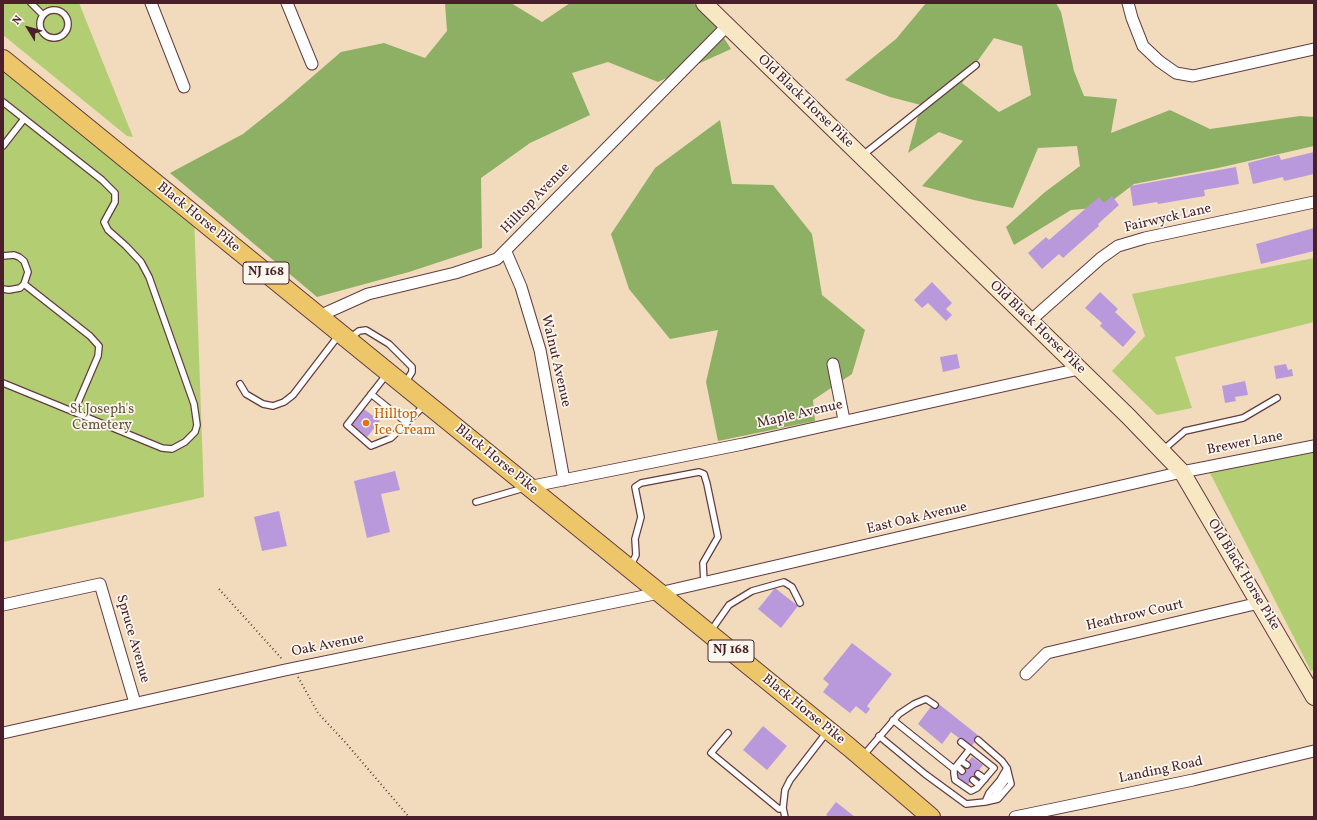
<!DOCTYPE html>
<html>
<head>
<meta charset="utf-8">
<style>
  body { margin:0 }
  #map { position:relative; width:1317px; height:820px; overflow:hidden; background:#f1dbbc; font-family:Vollkorn,serif }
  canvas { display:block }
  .frame { position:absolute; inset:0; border:4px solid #4a1f2b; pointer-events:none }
  .north { position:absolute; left:8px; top:8px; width:40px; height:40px; -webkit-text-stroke:3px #fbf7ec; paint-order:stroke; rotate:307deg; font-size:11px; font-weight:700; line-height:16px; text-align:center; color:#4a1f2b }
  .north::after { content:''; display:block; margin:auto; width:14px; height:18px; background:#4a1f2b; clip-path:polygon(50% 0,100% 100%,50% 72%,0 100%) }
</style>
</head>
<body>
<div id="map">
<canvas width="1317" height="820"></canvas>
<div class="frame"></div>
<div class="north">N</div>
</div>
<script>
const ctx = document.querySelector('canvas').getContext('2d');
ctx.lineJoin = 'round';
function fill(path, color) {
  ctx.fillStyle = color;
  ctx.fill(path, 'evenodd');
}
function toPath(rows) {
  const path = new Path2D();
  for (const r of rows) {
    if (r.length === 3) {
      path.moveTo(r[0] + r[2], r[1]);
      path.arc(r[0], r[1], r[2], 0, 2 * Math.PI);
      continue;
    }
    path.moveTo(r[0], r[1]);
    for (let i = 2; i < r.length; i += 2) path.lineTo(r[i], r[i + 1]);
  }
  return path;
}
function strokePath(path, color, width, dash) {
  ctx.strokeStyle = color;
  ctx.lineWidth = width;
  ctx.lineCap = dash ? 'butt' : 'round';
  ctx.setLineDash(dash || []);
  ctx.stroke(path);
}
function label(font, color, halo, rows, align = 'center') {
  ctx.font = font + ' Vollkorn,serif';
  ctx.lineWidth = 3.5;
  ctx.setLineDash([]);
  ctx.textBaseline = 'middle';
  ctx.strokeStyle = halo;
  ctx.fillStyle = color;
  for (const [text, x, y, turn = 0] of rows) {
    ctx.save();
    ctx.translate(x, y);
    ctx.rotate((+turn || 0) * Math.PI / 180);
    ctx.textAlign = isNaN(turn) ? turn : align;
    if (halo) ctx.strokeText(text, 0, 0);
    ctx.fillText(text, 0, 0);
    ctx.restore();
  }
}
fill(toPath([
  [3,3,79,3,133,137,127,136,3,35],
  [3,59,194,214,204,497,3,542],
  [1314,258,1314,322,1175,357,1192,408,1157,415,1112,371,1145,336,1132,294],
  [1314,446,1314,669,1311,671,1210,473]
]), '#b2cd72');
fill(toPath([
  [445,3,511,3,542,22,570,3,693,3,713,21,731,49,658,82,608,62,572,73,590,115,530,143,481,178,482,248,409,272,317,297,170,173,243,134,283,102,341,52,384,43,425,58,447,31],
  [926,3,1056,3,1061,12,1074,71,1084,96,1117,99,1111,133,1170,110,1210,129,1300,116,1314,117,1314,146,1218,168,1134,184,1104,207,1071,210,1014,245,1006,227,1045,192,1080,166,1077,146,1038,148,1013,208,974,200,922,186,963,141,939,132,908,153,921,105,890,97,845,80,896,39],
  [994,38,1022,46,1031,95,999,112,962,83],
  [720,120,732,184,773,185,812,234,822,295,865,330,852,374,813,400,815,421,718,441,706,382,718,330,670,339,629,289,611,234,655,168]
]), '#8db064');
fill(toPath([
  [1314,152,1314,174,1284,181,1283,177,1253,184,1248,163,1279,155,1281,160],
  [1236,167,1239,184,1204,190,1205,196,1158,204,1157,202,1133,206,1130,186],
  [1112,196,1119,205,1098,224,1099,226,1063,258,1059,254,1042,269,1028,253,1046,237,1049,240,1099,197,1104,203],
  [1314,228,1314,251,1261,264,1256,244],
  [932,282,952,303,946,309,952,315,946,321,928,303,922,308,914,300],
  [1100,292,1118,309,1115,312,1136,332,1123,347,1100,326,1102,323,1085,308],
  [957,354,960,368,943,372,940,357],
  [1286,364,1288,370,1292,369,1293,376,1276,379,1274,366],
  [1245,381,1248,395,1235,397,1236,401,1225,403,1222,386],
  [364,409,380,421,367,437,351,424],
  [395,471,400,490,381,494,390,532,367,538,354,481],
  [279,511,287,546,262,551,254,517],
  [775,588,798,606,781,628,758,609],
  [852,643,892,674,867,706,870,709,866,714,856,706,850,713,823,692,829,684,823,679],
  [935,701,979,736,971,747,951,732,942,744,918,724],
  [763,726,787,746,767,770,743,750],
  [972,757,983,765,967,786,956,777],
  [836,802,855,817,829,817,826,815]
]), '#b999dc');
const lane = toPath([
  [31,3,43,15],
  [54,24,14],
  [3,102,102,180,115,193,115,202,104,222,108,230,126,246,141,262,149,277,194,404,197,425,195,432,185,442,172,449,162,448,3,383],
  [3,146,24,119],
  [863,155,976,65],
  [3,256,14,255,19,257,24,261,28,272,24,284,20,288,9,290,3,289],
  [24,284,90,336,99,346,98,356,74,412],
  [350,338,359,331,366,330,389,344,412,367,412,372,405,383],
  [387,374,347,425,371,446,391,438,425,405],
  [240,384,246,394,263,404,273,406,284,402,293,395,339,335],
  [371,394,407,423],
  [1163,450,1185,431,1243,418,1277,398],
  [476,502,524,488],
  [630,567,636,555,635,539,641,517,635,487,641,483,699,472,704,474,707,484,718,537,703,563,704,583],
  [710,632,729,605,752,591,784,582,792,587,800,603],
  [893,720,954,769],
  [728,733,711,753,773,804,779,809,783,808,785,817],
  [879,736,925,774,966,804,985,802,989,793,1000,780,1007,768],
  [978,740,1002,761,1007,768,1011,784,998,799,985,802],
  [961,742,970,749],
  [970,749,994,768,977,788,971,791,955,780,954,774,954,769,970,749],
  [863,756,899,714,914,704,926,699,935,705],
  [961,761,967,765],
  [957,766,962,771],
  [978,774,985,779],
  [973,780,979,785],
  [988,800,994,796,1006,780,1006,772],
  [783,808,785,790,790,780,827,732]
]);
const street = toPath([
  [151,3,184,87],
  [287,3,312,64],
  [1128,3,1132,18,1143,46,1159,61,1176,73,1193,76,1314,49],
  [506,252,521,287,540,350,564,480],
  [319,316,368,294,455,273,497,259,727,26],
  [1030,321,1101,258,1118,246,1145,238,1314,202],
  [833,364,844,420],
  [528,487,743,444,1079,369],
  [3,605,100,584,135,703],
  [1026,674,1047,653,1259,603],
  [3,733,285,670,659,593,1182,472,1314,446],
  [1015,817,1193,780,1314,751]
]);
const secondary = toPath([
  [704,3,1128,416,1182,472,1314,697]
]);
const primary = toPath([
  [3,59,849,747,931,817]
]);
strokePath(lane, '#633b41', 8);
strokePath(street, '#633b41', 13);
strokePath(secondary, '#633b41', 18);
strokePath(primary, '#633b41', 20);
strokePath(toPath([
  [219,589,282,659],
  [298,677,318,713,345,742,409,817]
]), '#633b41', 2, [1, 3]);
strokePath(lane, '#fff', 5.5);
strokePath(street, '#fff', 11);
strokePath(secondary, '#f7e8c3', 16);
strokePath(primary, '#ecc669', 18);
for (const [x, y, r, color] of [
  [366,423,4,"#e8710a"]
]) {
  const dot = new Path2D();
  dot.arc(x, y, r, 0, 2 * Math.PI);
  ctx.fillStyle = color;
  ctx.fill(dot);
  strokePath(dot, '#fbf7ec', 1.5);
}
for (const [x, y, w] of [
  [266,273,46],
  [731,651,46]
]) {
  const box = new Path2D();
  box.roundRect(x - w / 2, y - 11, w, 22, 3);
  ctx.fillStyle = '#fbf7ec';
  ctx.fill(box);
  strokePath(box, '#4a1f2b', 1);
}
label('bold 13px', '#4a1f2b', null, [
  ["NJ 168",266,273],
  ["NJ 168",731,651]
]);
label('14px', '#4a1f2b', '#fbf7ec', [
  ["Old Black Horse Pike",805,102,44],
  ["Hilltop Avenue",536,199,-46],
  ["Black Horse Pike",198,218,39],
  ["Fairwyck Lane",1168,219,-13],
  ["Old Black Horse Pike",1037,328,44],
  ["Walnut Avenue",555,361,77],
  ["Maple Avenue",800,415,-13],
  ["Brewer Lane",1245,444,-11],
  ["Black Horse Pike",496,460,39],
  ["East Oak Avenue",917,519,-13],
  ["Old Black Horse Pike",1243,575,59],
  ["Heathrow Court",1135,616,-13],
  ["Spruce Avenue",132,639,74],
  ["Oak Avenue",328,646,-11],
  ["Black Horse Pike",803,710,39],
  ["Landing Road",1161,771,-12]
]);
label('14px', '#695340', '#fbf7ec', [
  ["St Joseph's",102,410],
  ["Cemetery",102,426]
]);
label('14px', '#c56008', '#fbf7ec', [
  ["Hilltop",374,415],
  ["Ice Cream",374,431]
], 'left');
</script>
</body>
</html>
